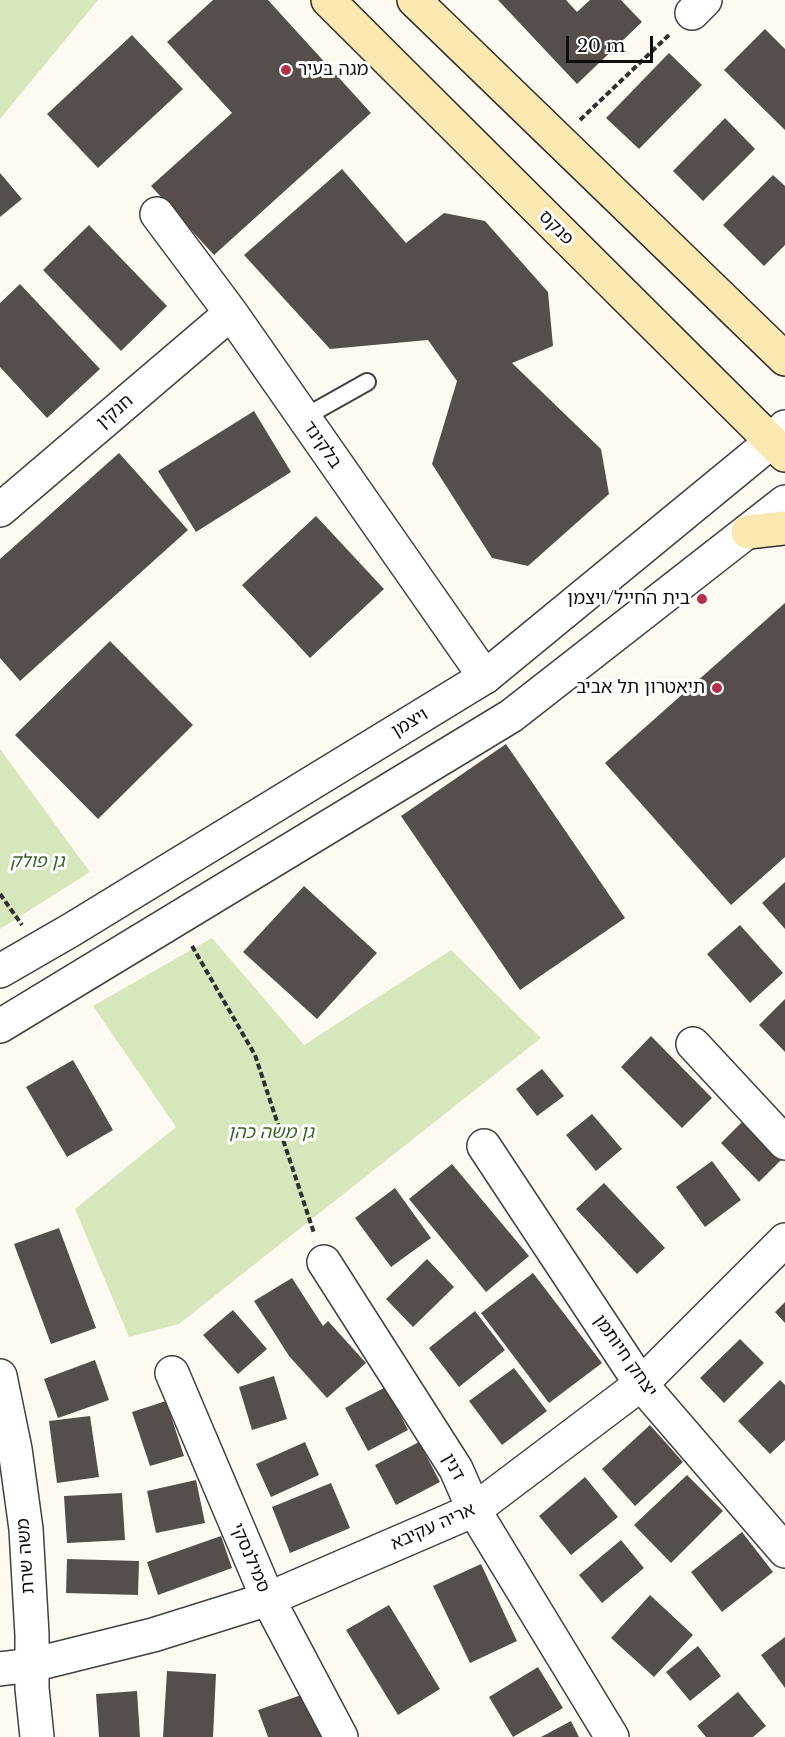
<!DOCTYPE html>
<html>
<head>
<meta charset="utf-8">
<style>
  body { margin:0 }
  #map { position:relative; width:785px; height:1737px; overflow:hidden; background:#fefaf1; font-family:"Libre Baskerville",serif }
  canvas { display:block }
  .scale { position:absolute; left:566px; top:36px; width:87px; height:27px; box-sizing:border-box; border:3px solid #0e0e0e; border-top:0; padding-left:8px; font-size:18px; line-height:21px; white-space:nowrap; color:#0e0e0e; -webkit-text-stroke:4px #fff; paint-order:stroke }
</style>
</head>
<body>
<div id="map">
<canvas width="785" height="1737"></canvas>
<div class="scale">20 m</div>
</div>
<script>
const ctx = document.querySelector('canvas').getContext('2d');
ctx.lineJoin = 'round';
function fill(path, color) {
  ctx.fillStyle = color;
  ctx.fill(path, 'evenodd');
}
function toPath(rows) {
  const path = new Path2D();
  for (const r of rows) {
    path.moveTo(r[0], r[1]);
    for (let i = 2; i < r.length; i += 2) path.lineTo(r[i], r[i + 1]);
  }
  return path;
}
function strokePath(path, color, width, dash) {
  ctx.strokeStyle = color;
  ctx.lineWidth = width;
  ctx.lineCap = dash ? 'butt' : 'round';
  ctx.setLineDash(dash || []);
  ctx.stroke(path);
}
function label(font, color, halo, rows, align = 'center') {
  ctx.font = font + ' "Libre Baskerville","Noto Sans Hebrew",serif';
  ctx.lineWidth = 6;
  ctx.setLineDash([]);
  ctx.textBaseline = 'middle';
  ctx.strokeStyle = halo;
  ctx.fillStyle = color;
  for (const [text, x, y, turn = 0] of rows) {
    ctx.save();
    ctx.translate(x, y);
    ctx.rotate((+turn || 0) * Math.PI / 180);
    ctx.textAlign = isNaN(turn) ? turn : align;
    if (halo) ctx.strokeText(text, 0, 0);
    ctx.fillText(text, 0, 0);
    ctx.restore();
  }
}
fill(toPath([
  [0,0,98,0,0,119],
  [0,749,90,872,0,929],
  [212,938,304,1045,451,950,541,1038,179,1324,129,1337,75,1209,176,1127,93,1006]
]), '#d7e7bc');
fill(toPath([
  [213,0,268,0,371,113,214,255,151,186,232,113,167,42],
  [498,0,566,0,577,12,590,0,621,0,642,22,577,84],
  [765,29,785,49,785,130,724,70],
  [132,35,183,89,98,168,47,114],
  [669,53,702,85,639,149,606,118],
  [725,118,755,149,703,201,673,171],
  [342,169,406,243,444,213,485,221,548,292,553,346,512,363,601,449,609,494,528,566,492,558,432,464,457,381,428,340,330,349,244,255],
  [0,173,22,199,0,217],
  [773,175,785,186,785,245,764,266,723,225],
  [89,225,167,306,121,351,43,270],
  [20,284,100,369,47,418,0,367,0,303],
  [254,411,291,472,196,532,158,471],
  [119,453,188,530,20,681,0,658,0,559],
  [316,516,384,589,310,658,242,585],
  [785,603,785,857,731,905,605,763],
  [110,641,193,725,98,819,15,735],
  [506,744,625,918,520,990,401,816],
  [785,882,785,929,762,903],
  [304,886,377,953,317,1019,243,952],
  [740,925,783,973,750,1003,707,954],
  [785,999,785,1052,759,1025],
  [651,1036,712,1098,682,1128,621,1067],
  [73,1060,113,1130,67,1157,26,1087],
  [542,1069,564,1096,537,1116,516,1089],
  [592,1114,622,1149,596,1171,566,1135],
  [743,1121,781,1160,759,1182,721,1143],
  [712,1161,741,1200,705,1227,676,1187],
  [452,1164,529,1256,486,1292,409,1199],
  [604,1183,665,1248,637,1274,576,1209],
  [395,1188,431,1238,391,1267,355,1218],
  [59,1228,96,1328,51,1344,14,1244],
  [427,1259,454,1287,413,1327,386,1299],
  [533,1273,602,1363,549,1403,481,1313],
  [292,1278,323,1326,328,1321,366,1363,327,1398,289,1356,254,1301],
  [785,1302,785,1323,775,1312],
  [233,1310,267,1349,238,1374,203,1335],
  [475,1311,505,1350,459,1387,429,1348],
  [740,1339,764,1363,724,1403,700,1378],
  [95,1360,109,1400,58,1418,44,1379],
  [514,1368,547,1411,502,1445,469,1401],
  [274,1376,287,1419,252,1430,239,1387],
  [780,1380,785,1385,785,1440,770,1454,738,1421],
  [386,1387,408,1430,368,1451,345,1408],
  [166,1401,184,1456,150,1466,132,1412],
  [90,1416,99,1477,57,1483,49,1421],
  [650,1425,683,1462,635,1506,602,1469],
  [305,1442,319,1475,271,1497,256,1464],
  [419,1442,440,1482,396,1505,375,1465],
  [687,1475,723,1511,671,1563,634,1525],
  [585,1477,618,1517,571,1555,539,1516],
  [196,1480,205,1523,156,1533,147,1491],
  [331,1483,350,1528,290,1553,272,1507],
  [122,1493,125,1540,67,1543,64,1496],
  [742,1532,773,1572,722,1612,691,1572],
  [221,1536,232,1568,158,1595,147,1562],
  [621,1540,644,1568,602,1603,579,1575],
  [67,1559,139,1561,138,1595,66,1593],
  [481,1564,517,1641,470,1663,433,1586],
  [650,1595,693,1635,654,1677,611,1638],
  [389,1605,440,1689,398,1715,346,1630],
  [785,1637,785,1688,761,1655],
  [698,1646,721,1676,690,1701,666,1672],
  [538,1667,563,1708,513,1737,489,1697],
  [167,1671,216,1674,213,1737,163,1737],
  [137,1691,140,1737,99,1737,96,1694],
  [310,1692,326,1737,268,1737,258,1710],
  [738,1692,766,1726,753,1737,706,1737,697,1726],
  [571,1721,579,1737,541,1737]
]), '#564e4b');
const service = toPath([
  [303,418,367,382]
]);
const minor = toPath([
  [692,13,705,0],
  [157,214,231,313,485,677],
  [0,510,231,313],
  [693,1044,785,1143],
  [484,1146,641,1384,785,1551],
  [324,1262,456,1469,474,1510,612,1737],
  [172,1373,268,1599,341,1737],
  [0,1376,15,1449,26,1529,32,1635,32,1688,37,1737],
  [0,1669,32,1665,153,1635,268,1599,474,1510,641,1384,785,1240]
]);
const tertiary = toPath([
  [0,971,71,930,485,677,771,442,785,427],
  [0,1026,511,716,785,502]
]);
const secondary = toPath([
  [328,0,785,455],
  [414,0,785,359],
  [748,532,785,528]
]);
strokePath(service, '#414141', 20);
strokePath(minor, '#414141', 36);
strokePath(tertiary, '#414141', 36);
strokePath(secondary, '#303030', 36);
strokePath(toPath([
  [580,120,670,34],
  [0,894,22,925],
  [192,946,255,1055,314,1233]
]), '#303030', 4, [6, 3]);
strokePath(service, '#fff', 16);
strokePath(minor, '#fff', 33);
strokePath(tertiary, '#fff', 33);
strokePath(secondary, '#f9e9b0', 33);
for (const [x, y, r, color] of [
  [286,70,6,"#b52f46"],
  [702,599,6,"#b52f46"],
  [717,688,6,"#b52f46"]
]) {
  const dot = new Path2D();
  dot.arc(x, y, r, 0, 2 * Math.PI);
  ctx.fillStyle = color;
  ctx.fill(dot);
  strokePath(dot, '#fff', 2);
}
label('18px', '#0e0e0e', '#fff', [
  ["מגה בעיר",298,70,"left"],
  ["בית החייל/ויצמן",690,599],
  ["תיאטרון תל אביב",705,688]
], 'right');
label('18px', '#0e0e0e', '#fff', [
  ["פנקס",556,228,45],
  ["חנקין",115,412,-41],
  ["בלקינד",322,445,55],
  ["ויצמן",410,723,-31],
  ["יצחק חיותמן",625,1356,55],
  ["דנין",453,1467,61],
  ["אריה עקיבא",433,1527,-24],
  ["משה שרת",26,1556,-94],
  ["סמילנסקי",250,1558,67]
]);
label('italic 18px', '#376223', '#fff', [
  ["גן פולק",37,862],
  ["גן משה כהן",271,1133]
]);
</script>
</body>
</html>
